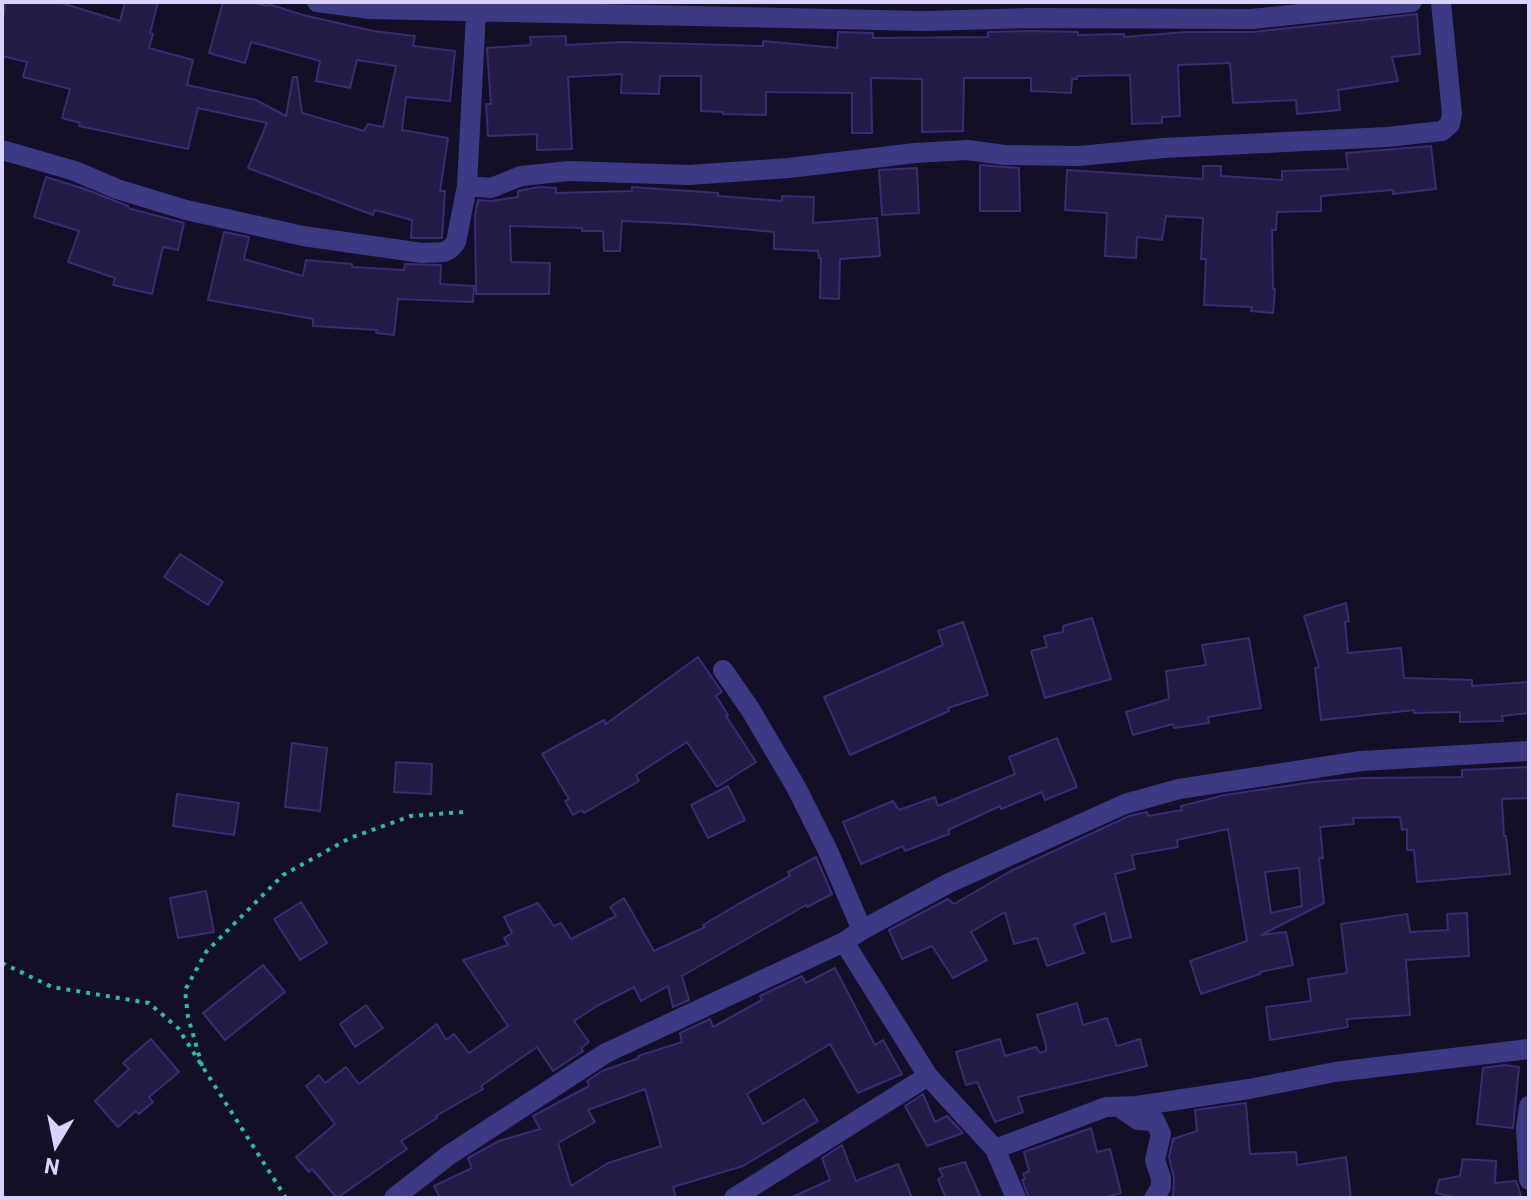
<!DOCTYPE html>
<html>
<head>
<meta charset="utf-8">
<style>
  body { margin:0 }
  #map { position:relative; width:1531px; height:1200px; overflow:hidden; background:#130f26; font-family:Barlow,sans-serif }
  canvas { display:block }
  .frame { position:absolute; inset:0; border:4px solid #d9d4ff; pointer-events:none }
  .north { position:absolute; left:16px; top:1104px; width:80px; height:80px; -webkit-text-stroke:6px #130f26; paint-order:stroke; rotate:190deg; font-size:22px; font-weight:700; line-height:32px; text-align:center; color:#d9d4ff }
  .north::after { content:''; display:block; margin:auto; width:28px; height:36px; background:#d9d4ff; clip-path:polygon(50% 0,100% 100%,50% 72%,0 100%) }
</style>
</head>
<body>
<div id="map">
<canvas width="1531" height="1200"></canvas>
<div class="frame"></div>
<div class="north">N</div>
</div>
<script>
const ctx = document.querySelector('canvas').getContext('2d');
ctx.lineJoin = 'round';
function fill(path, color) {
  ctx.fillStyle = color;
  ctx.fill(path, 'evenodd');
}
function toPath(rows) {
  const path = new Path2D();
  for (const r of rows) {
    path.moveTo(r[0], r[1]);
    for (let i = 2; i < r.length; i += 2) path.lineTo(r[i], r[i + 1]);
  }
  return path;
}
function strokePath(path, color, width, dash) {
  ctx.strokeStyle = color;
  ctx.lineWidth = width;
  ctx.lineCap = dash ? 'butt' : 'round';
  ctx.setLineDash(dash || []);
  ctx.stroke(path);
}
const building = toPath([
  [6,2,58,2,120,21,125,2,158,2,150,33,153,34,149,48,193,60,187,85,256,100,286,116,293,77,297,77,302,113,364,131,368,124,383,127,396,66,357,60,350,88,316,81,320,61,251,42,245,63,209,53,223,2,251,2,267,6,268,4,303,15,373,31,415,36,413,46,455,51,450,101,406,97,402,130,448,138,440,191,445,191,442,238,411,238,412,220,375,210,373,215,248,168,267,123,198,108,188,149,79,126,80,123,62,118,70,89,23,77,27,62,2,56,2,24,6,2],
  [1417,14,1420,54,1392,57,1398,81,1338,90,1340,110,1297,114,1296,100,1233,103,1230,63,1178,65,1180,116,1162,117,1162,123,1132,124,1130,75,1077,76,1077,79,1072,79,1071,93,1031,91,1031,78,964,78,963,131,922,132,922,79,871,78,872,133,852,133,852,93,766,92,766,115,723,114,723,112,701,111,701,76,660,76,659,94,621,93,622,74,568,77,572,149,537,150,537,134,488,136,486,104,491,104,487,48,531,45,530,37,566,36,566,45,622,42,763,46,763,41,837,48,838,32,873,33,873,38,988,37,988,32,1031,31,1078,32,1078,35,1124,34,1124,37,1186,32,1253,32,1417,14],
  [1431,146,1436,189,1393,194,1393,190,1321,196,1321,211,1277,212,1276,230,1272,230,1273,289,1275,289,1273,313,1251,311,1252,307,1204,305,1206,259,1201,259,1203,218,1166,216,1162,240,1137,237,1136,258,1105,256,1107,213,1065,210,1067,170,1203,179,1203,166,1221,166,1221,176,1282,180,1282,171,1348,169,1346,153,1431,146],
  [980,165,1019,168,1020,211,980,211,980,165],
  [917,168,919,213,882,215,879,170,917,168],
  [46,177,85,189,128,206,128,208,184,223,178,250,163,247,152,294,113,285,115,278,68,262,79,231,34,217,46,177],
  [540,187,556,188,556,193,632,191,632,187,718,193,718,196,782,201,782,196,814,197,813,223,877,218,880,256,840,259,839,299,820,298,821,258,819,258,818,251,774,249,774,232,686,224,622,221,620,251,604,251,603,231,582,231,582,228,510,226,511,262,550,263,549,294,476,294,475,215,478,200,491,201,518,197,518,191,540,187],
  [224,232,249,237,244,259,303,276,306,260,352,264,352,267,404,270,405,264,441,265,440,284,474,286,473,302,398,299,394,335,376,333,377,330,313,326,313,319,208,300,224,232],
  [180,554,223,582,208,605,164,577,180,554],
  [1346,603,1349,621,1345,622,1348,653,1401,648,1404,678,1472,680,1472,686,1529,682,1529,713,1502,716,1503,721,1460,722,1460,712,1414,713,1414,710,1321,720,1315,668,1319,667,1304,616,1346,603],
  [1092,618,1111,679,1045,698,1031,651,1047,647,1044,636,1063,632,1063,626,1092,618],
  [963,622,988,695,948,708,949,711,850,755,824,697,943,645,938,631,963,622],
  [1249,638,1261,708,1208,717,1209,723,1174,728,1173,724,1133,735,1126,712,1169,699,1166,671,1206,665,1202,645,1249,638],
  [698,657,722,692,716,696,728,715,726,716,756,762,717,787,687,742,636,775,639,781,584,813,582,810,573,815,565,801,569,799,542,754,604,720,606,724,698,657],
  [1057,738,1077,787,1045,800,1042,792,1001,809,1000,806,948,830,949,834,905,851,903,846,861,864,843,822,893,801,899,810,935,797,938,806,1015,774,1009,757,1057,738],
  [292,743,327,748,320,811,285,807,292,743],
  [396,762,432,764,431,794,394,792,396,762],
  [1529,767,1529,798,1502,799,1504,836,1506,836,1510,874,1417,882,1414,850,1407,850,1407,829,1402,830,1400,817,1353,818,1354,824,1320,827,1323,858,1319,858,1324,903,1261,935,1286,932,1293,965,1260,972,1260,974,1201,994,1190,961,1247,941,1228,829,1177,840,1178,847,1132,855,1135,869,1115,874,1131,937,1112,942,1105,913,1074,925,1084,953,1047,966,1037,938,1014,944,1005,912,971,932,987,960,953,978,932,946,902,959,889,930,948,899,954,904,1009,872,1129,816,1147,812,1148,816,1182,810,1181,806,1225,795,1313,782,1363,778,1462,777,1462,770,1529,767],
  [1299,868,1302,906,1271,913,1265,872,1299,868],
  [728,786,745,820,708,838,691,805,728,786],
  [177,794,239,803,234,835,173,826,177,794],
  [816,857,832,894,807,907,806,905,682,976,689,1000,673,1007,668,986,641,1001,634,987,597,1006,574,1021,589,1042,581,1048,583,1051,553,1071,537,1047,481,1086,483,1089,436,1116,437,1118,401,1141,407,1149,337,1198,312,1169,309,1172,296,1157,335,1124,306,1086,319,1075,325,1083,346,1067,359,1084,437,1024,446,1040,454,1034,469,1053,508,1026,463,960,508,945,504,938,512,933,504,917,538,903,554,926,561,923,571,939,616,916,610,907,624,898,654,951,705,927,703,925,740,903,790,876,788,872,816,857],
  [206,891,214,932,178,938,170,898,206,891],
  [301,902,327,943,300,960,274,919,301,902],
  [1467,913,1469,956,1406,960,1410,1015,1347,1019,1348,1027,1270,1040,1266,1007,1311,1001,1308,979,1347,973,1341,924,1407,914,1410,932,1448,930,1447,914,1467,913],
  [263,965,285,992,225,1040,203,1013,263,965],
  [835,968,875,1045,883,1040,902,1074,858,1093,830,1044,747,1094,763,1124,804,1099,818,1121,743,1166,673,1187,676,1198,440,1198,434,1186,472,1168,468,1158,499,1141,540,1129,533,1116,589,1086,587,1081,602,1071,639,1058,638,1056,682,1042,680,1033,710,1019,713,1027,762,1000,760,996,802,976,806,983,835,968],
  [645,1089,661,1146,608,1163,571,1186,558,1143,595,1122,588,1110,645,1089],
  [1077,1003,1083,1025,1107,1018,1117,1046,1140,1039,1147,1066,1018,1097,1023,1112,995,1122,977,1082,966,1085,956,1052,1000,1039,1005,1056,1036,1047,1040,1053,1046,1051,1046,1045,1037,1015,1077,1003],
  [366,1005,383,1028,355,1047,340,1024,366,1005],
  [151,1039,179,1072,149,1097,153,1102,139,1114,136,1111,118,1127,95,1101,129,1069,123,1063,151,1039],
  [1504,1065,1519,1067,1513,1128,1477,1124,1483,1068,1504,1065],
  [923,1094,935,1122,947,1116,963,1133,927,1146,905,1106,923,1094],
  [1246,1103,1250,1154,1296,1152,1297,1165,1346,1157,1351,1198,1173,1198,1174,1178,1169,1157,1173,1139,1197,1131,1195,1110,1246,1103],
  [1091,1128,1097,1152,1110,1149,1121,1193,1102,1198,1029,1198,1022,1180,1025,1179,1023,1174,1029,1171,1024,1152,1091,1128],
  [842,1145,856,1181,898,1164,912,1198,790,1198,830,1180,822,1158,842,1145],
  [1463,1159,1496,1161,1495,1183,1516,1181,1522,1198,1458,1198,1436,1193,1439,1180,1460,1176,1463,1159],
  [965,1162,981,1198,946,1198,938,1179,943,1176,939,1169,965,1162]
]);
fill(building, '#241b47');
strokePath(building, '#3b2d73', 2);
strokePath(toPath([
  [2,963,52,987,149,1003,178,1028,286,1198],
  [202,1066,188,1017,185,990,206,952,283,875,350,838,411,816,464,812]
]), '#2fb8b0', 4, [4, 6]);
strokePath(toPath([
  [317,2,370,9,924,21,1031,18,1252,19,1412,2],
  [2,150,75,171,117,189,186,210,303,236,422,253,444,252,450,249,456,242,467,186,476,13],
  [467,186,491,188,521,176,569,171,689,175,789,168,915,153,967,150,1005,155,1079,156,1164,148,1387,137,1442,131,1450,124,1452,114,1441,2],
  [723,670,750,709,796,787,828,851,862,930],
  [844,942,928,1076,995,1149,1016,1198],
  [1529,1106,1526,1128,1529,1180],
  [1119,1107,1138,1120,1155,1121,1161,1134,1155,1160,1161,1178,1161,1187,1154,1198],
  [995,1149,1106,1107,1137,1106,1249,1089,1335,1072,1529,1049],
  [394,1198,449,1155,606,1053,844,942,862,930,949,883,1125,804,1179,789,1361,761,1529,751],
  [734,1198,928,1076]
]), '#3d3a85', 20);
</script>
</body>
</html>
